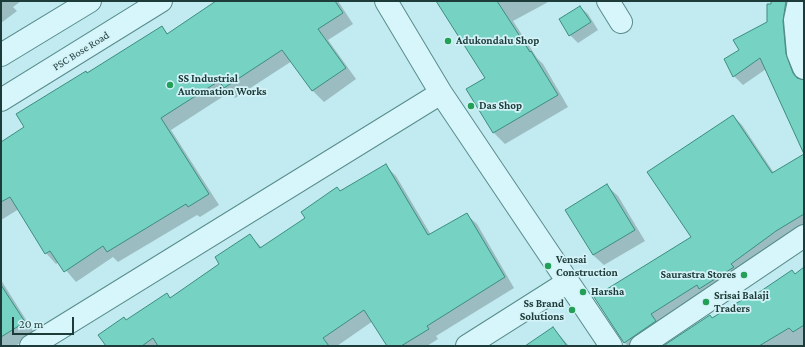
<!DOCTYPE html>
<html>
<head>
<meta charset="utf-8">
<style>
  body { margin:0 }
  #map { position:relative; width:805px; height:347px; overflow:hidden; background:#c2ebf1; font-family:"Crimson Pro",serif }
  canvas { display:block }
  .frame { position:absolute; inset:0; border:2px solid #1d3b38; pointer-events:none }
  .scale { position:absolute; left:12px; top:317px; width:62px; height:18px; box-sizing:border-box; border:2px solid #1d3b38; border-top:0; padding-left:5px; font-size:12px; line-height:14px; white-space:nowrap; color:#1d3b38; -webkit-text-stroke:3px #d3f3f8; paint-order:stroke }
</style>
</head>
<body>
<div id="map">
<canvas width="805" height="347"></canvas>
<div class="frame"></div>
<div class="scale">20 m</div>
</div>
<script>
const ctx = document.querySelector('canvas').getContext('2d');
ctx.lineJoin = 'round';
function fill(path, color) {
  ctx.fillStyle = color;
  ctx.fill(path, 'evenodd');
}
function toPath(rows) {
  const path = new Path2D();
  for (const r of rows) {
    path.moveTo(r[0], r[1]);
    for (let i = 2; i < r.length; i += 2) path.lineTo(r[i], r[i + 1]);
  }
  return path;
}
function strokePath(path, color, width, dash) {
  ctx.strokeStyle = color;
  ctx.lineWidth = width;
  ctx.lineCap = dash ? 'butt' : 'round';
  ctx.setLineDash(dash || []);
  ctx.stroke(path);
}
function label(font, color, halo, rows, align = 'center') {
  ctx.font = font + ' "Crimson Pro",serif';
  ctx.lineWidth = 3.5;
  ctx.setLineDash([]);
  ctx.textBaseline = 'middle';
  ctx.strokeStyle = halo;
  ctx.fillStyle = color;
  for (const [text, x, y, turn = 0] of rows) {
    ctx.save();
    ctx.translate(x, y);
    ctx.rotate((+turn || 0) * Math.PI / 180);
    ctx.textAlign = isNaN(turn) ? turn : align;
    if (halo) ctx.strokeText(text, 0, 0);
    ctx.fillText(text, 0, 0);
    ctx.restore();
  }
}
fill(toPath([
  [1,1,21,1,13,7,17,11,1,23],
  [218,1,338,1,353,24,328,40,356,79,324,102,313,91,292,61,235,98,230,92,171,130,219,205,200,217,197,215,118,262,113,257,76,282,59,262,56,264,46,253,19,209,1,220,1,143,25,128,88,74,162,27,168,34],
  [437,1,550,1,513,21,537,58,543,64,568,107,505,144,494,133,487,79],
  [772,1,800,1,795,67,801,80,804,81,804,152,766,69,743,85,734,76,740,51,768,23],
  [580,7,588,14,598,30,578,43,570,35,560,20],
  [733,116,742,125,774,173,804,155,804,229,641,346,628,346,624,342,692,238],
  [386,166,396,176,431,235,466,214,477,224,514,288,436,336,438,339,427,346,388,346,373,321,337,346,107,346,126,321,167,294,171,298,220,264,250,235,262,248,307,218,341,192],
  [607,186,618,196,645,241,604,265,593,255,566,210],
  [804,269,804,346,680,346,713,319],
  [1,280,35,334,15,346,1,346],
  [553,328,569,346,527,346]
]), '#0003');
const building = toPath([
  [216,1,335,1,343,13,318,29,346,68,312,91,282,50,224,88,219,81,161,118,209,194,188,207,186,204,107,252,103,246,64,272,50,251,45,254,10,197,1,202,1,142,24,127,16,114,86,71,87,73,162,26,167,34,216,1],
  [436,1,497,1,530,52,531,51,558,95,493,133,466,89,485,78,436,1],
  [771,1,786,1,783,21,786,54,793,73,797,78,804,80,804,214,776,231,731,264,734,267,699,289,697,285,651,314,656,321,624,343,594,297,691,237,647,172,733,115,772,173,804,154,760,58,733,77,724,59,739,50,733,40,767,22,767,4,771,4,771,1],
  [580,6,591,22,569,36,559,19,580,6],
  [386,164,428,235,467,213,505,277,427,326,429,329,401,346,387,346,364,310,323,338,329,346,158,346,153,338,142,346,106,346,98,335,124,317,126,320,167,293,170,298,219,264,215,257,250,234,260,248,305,218,301,212,337,187,340,191,386,164],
  [607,184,635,230,593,255,565,210,607,184],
  [804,267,804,325,793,332,789,328,759,346,663,346,710,315,712,318,750,295,752,297,792,270,795,274,804,267],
  [1,285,25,322,1,337,1,285],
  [553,327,567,346,525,346,553,327]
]);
fill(building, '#76d2c3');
strokePath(building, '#3c8d7f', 1);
const minor = toPath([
  [386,1,441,93,611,346],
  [608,1,621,22],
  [799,1,795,20,798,53,804,68],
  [1,55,90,1],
  [1,100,161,1],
  [31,346,441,93],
  [467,346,568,282],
  [641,346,804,236]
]);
strokePath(minor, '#588c8a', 24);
strokePath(minor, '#d6f6fb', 22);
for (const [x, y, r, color] of [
  [448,41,4,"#249f57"],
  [170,85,4,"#249f57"],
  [471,106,4,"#249f57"],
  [548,266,4,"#249f57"],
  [744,275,4,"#249f57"],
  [583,292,4,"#249f57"],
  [706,302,4,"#249f57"],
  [572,310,4,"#249f57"]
]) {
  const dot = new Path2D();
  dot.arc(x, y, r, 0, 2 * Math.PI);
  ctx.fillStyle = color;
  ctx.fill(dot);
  strokePath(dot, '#d3f3f8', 1.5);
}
label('bold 11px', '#1d3b38', '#d3f3f8', [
  ["Adukondalu Shop",456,41],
  ["SS Industrial",178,79],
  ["Automation Works",178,92],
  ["Das Shop",479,106],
  ["Vensai",556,260],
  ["Construction",556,273],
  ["Saurastra Stores",736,275,"right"],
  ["Harsha",591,292],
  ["Srisai Balaji",714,296],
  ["Traders",714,309],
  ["Ss Brand",564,304,"right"],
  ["Solutions",564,317,"right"]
], 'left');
label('11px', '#1d3b38', '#d3f3f8', [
  ["PSC Bose Road",81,51,-32]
]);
</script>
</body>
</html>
